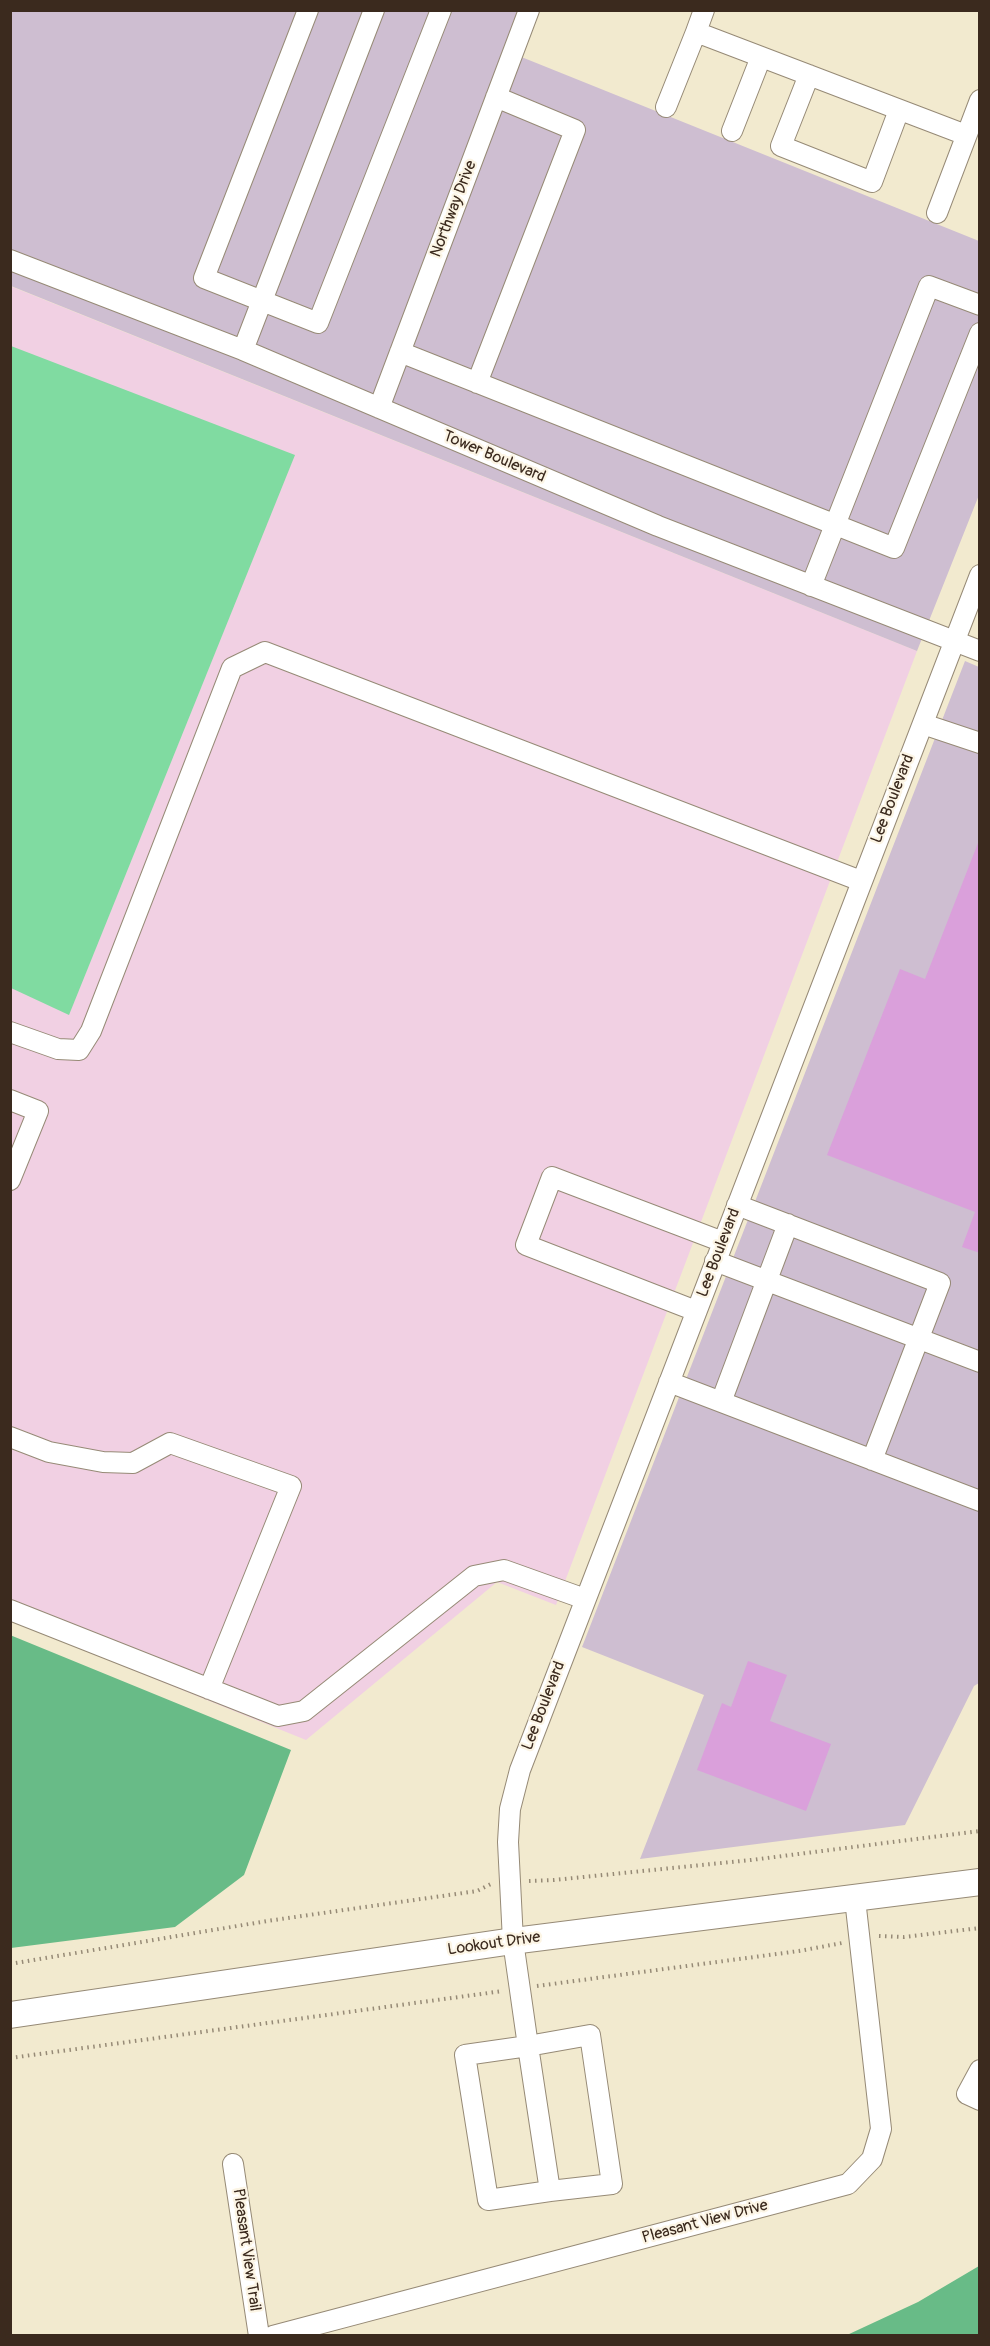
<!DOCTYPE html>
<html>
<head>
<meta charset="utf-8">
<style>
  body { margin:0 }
  #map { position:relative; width:990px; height:2346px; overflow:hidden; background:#f2eacf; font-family:Pangolin,sans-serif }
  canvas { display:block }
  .frame { position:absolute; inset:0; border:12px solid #3b2a1e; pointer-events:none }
</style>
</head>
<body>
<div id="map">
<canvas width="990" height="2346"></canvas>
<div class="frame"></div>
</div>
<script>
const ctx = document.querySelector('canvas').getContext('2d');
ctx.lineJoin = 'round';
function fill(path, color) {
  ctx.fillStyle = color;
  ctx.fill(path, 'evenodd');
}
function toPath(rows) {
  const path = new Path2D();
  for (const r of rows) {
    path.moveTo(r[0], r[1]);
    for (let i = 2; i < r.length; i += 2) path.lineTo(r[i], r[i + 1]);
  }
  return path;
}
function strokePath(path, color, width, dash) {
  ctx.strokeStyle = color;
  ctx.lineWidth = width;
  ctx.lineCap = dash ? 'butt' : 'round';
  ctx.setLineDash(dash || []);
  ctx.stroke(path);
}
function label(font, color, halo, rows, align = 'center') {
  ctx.font = font + ' Pangolin,sans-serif';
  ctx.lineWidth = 4.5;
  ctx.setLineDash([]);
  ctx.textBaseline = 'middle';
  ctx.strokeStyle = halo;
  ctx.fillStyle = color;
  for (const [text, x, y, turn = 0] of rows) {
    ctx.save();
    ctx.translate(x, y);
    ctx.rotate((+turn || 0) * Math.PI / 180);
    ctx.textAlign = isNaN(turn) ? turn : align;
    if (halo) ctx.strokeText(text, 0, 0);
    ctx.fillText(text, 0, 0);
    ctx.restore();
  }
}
fill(toPath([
  [10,286,917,651,556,1605,497,1582,306,1740,11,1621]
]), '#f1d0e3');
fill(toPath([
  [10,11,519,11,504,50,979,241,979,495,917,651,11,286],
  [965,661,979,667,979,1683,974,1686,905,1825,640,1859,704,1695,582,1647]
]), '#cebed1');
fill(toPath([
  [11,346,295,455,69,1015,11,988]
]), '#80dba1');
fill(toPath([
  [10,1635,291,1750,244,1875,175,1927,11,1948],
  [979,2266,979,2335,847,2335,918,2302]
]), '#68bb87');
fill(toPath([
  [978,843,980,843,980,1253,962,1247,975,1212,827,1155,900,969,925,979],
  [748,1661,787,1675,770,1721,831,1744,806,1811,697,1770,722,1703,731,1707]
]), '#daa0db');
const minor = toPath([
  [308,10,204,278,318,323,441,10],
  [704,10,696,32,966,135],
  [809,75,781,146,872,182,899,110],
  [666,107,696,32],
  [732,131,761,57],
  [937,213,980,100],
  [10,260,243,350,658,526,980,651],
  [243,350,374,10],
  [400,352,894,548,980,333],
  [477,383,575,130,496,97],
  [379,408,529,10],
  [811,586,929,286,980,305],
  [923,724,980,743],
  [10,1032,58,1049,79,1050,91,1031,232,668,265,652,861,881],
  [10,1100,38,1111,10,1180],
  [737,1205,940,1283,872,1460],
  [715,1261,980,1362],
  [696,1311,526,1245,552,1177,723,1242],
  [669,1382,980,1501],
  [721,1402,788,1224],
  [10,1437,49,1452,103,1462,133,1463,170,1443,291,1486,209,1689],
  [10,1610,278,1716,304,1711,474,1576,504,1570,585,1599],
  [980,2070,967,2094,980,2100],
  [233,2164,259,2336],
  [550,2191,488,2200,465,2055,528,2046,590,2035,612,2184,550,2191,528,2046,513,1941,508,1842,510,1809,520,1770,980,575],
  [273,2336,848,2184,872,2159,881,2129,855,1899]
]);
const major = toPath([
  [10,2015,513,1941,980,1882]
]);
strokePath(minor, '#968a76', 22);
strokePath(major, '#968a76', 28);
strokePath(toPath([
  [529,1881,554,1880,751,1860,980,1831],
  [879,1936,904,1937,980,1928],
  [10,1964,267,1921,477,1891,491,1884],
  [537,1986,799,1951,842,1943],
  [10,2058,503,1991]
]), '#968a76', 4, [1.5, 4.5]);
strokePath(minor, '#fff', 20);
strokePath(major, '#fff', 26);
label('16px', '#3b2a1e', '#fcf5e5', [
  ["Northway Drive",454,209,-69],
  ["Tower Boulevard",494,457,23],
  ["Lee Boulevard",893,799,-69],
  ["Lee Boulevard",719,1253,-69],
  ["Lee Boulevard",544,1706,-69],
  ["Lookout Drive",494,1944,-8],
  ["Pleasant View Drive",705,2222,-15],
  ["Pleasant View Trail",246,2250,82]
]);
</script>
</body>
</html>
